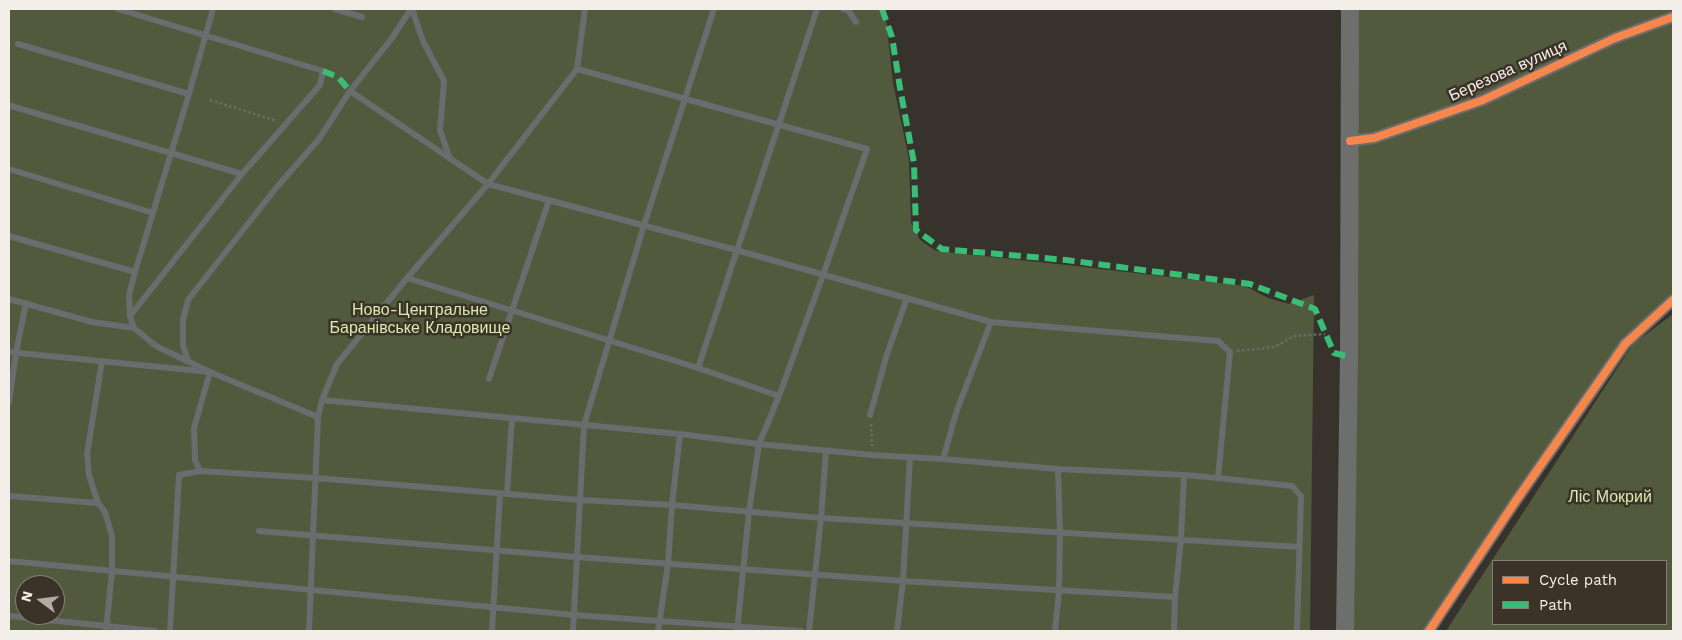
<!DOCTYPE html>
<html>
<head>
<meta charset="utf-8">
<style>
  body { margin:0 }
  #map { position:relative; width:1682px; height:640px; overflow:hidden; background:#38322c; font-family:"Work Sans",sans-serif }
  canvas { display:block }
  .frame { position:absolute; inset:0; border:10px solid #f4eee8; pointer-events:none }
  .legend { position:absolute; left:1492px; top:560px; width:175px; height:65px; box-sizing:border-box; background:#3c3328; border:1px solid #867e75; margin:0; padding:6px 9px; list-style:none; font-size:15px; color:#f4eee8 }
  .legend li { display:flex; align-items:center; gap:10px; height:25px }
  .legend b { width:25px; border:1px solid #867e75 }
  .north { position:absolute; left:15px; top:575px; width:50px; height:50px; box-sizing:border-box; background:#3c3328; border:1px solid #867e75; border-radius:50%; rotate:285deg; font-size:14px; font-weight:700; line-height:20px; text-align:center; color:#f4eee8 }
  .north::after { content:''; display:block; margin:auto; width:18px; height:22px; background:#b2aca6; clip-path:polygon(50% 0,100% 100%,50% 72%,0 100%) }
</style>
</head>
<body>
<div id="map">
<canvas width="1682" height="640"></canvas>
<div class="frame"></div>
<ul class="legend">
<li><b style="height:6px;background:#f5874c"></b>Cycle path</li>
<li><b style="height:6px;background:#3abd76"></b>Path</li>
</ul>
<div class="north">N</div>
</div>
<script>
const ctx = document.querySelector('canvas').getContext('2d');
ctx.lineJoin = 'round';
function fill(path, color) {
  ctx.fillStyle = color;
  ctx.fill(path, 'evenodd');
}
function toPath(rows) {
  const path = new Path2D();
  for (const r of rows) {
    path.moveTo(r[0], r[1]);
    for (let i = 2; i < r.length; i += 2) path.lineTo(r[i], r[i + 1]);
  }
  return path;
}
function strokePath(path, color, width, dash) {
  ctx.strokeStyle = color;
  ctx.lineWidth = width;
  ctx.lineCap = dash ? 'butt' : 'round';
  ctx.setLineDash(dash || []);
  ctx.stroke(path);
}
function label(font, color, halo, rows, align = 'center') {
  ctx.font = font + ' "Work Sans",sans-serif';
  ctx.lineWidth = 5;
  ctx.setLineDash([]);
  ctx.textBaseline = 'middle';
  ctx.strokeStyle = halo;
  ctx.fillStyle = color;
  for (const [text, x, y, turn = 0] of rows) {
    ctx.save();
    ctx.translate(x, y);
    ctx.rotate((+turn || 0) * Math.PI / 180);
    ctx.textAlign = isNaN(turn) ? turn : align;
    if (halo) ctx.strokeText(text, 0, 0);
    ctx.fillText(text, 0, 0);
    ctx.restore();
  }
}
fill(toPath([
  [9,9,885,9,893,83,909,159,911,223,920,240,936,251,1076,266,1245,286,1268,298,1289,304,1314,295,1310,631,9,631],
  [25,585,55,585,55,615,25,615],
  [1350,9,1673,9,1673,305,1625,344,1429,631,1345,631],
  [1673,314,1673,631,1446,631,1633,344],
  [1493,561,1666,561,1666,624,1493,624]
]), '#525a3e');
strokePath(toPath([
  [210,100,277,121],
  [1237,351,1275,347,1294,336,1325,334],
  [871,424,872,446]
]), '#6c6a68', 2.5, [2.5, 2.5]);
strokePath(toPath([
  [118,9,323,71,320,85,242,174,130,316],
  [213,9,189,94,135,272,129,295,130,316,134,328,156,346,210,372,318,417],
  [335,9,362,17],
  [412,9,423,41,444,81,440,130,450,159],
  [843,9,848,10,856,22],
  [18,44,189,94],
  [577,69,867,149,823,275,779,396,759,444,749,512,737,631],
  [11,106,242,174],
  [9,169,153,213],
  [9,236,135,272],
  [407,278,698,368,779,396],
  [9,299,92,322,134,328],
  [9,352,210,372,194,428,195,460,200,471,315,478,581,500,672,505,821,518,1299,547],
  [102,361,87,454,89,475,98,503,105,512,112,536,112,571,106,631],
  [188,361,183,345,183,320,188,300,276,188,319,139,350,91,392,38,411,9],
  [698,368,817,9],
  [489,379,549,200],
  [322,400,680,434,759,444,872,455,943,459,1058,469,1184,475,1218,478,1230,352,1218,341,991,322,736,250,488,184,350,91],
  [9,402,16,353,26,303],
  [870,415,887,354,907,298],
  [943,459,957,410,991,322],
  [1218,478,1292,486,1301,496,1297,631],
  [507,494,512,418],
  [9,496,98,503],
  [259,531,577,557,903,581,1175,597],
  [9,561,574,615,801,631],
  [9,616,155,631],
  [170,631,179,475,200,471],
  [309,631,318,417,322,400,337,364,407,278,488,184,577,69,585,9],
  [492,631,500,493],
  [573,631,584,425,644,225,714,9],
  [658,631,668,564,672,505,680,434],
  [809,631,821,518,826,451],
  [897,631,903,581,910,458],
  [1055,631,1059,591,1060,533,1058,469],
  [1174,631,1175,597,1181,539,1184,475]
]), '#6b6c6d', 6);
strokePath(toPath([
  [1350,141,1374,138,1483,100,1615,38,1673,17],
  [1429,631,1515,502,1625,344,1673,300]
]), '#6b6c6d', 12);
strokePath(toPath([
  [1345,631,1349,357,1350,9]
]), '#6e6e6d', 18);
strokePath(toPath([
  [882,9,892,37,900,88,914,163,916,230,942,249,1066,260,1250,284,1315,309,1334,353,1349,357],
  [323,71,338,77,350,91]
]), '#3abd76', 6, [12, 6]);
strokePath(toPath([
  [1350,141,1374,138,1483,100,1615,38,1673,17],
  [1429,631,1515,502,1625,344,1673,300]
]), '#f5874c', 8);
label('16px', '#f4eee8', '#3c3328', [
  ["Березова вулиця",1508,71,-24]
]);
label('16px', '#d7ebae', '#3c3328', [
  ["Ново-Центральне",420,310],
  ["Баранівське Кладовище",420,328],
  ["Ліс Мокрий",1610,497]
]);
</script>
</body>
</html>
